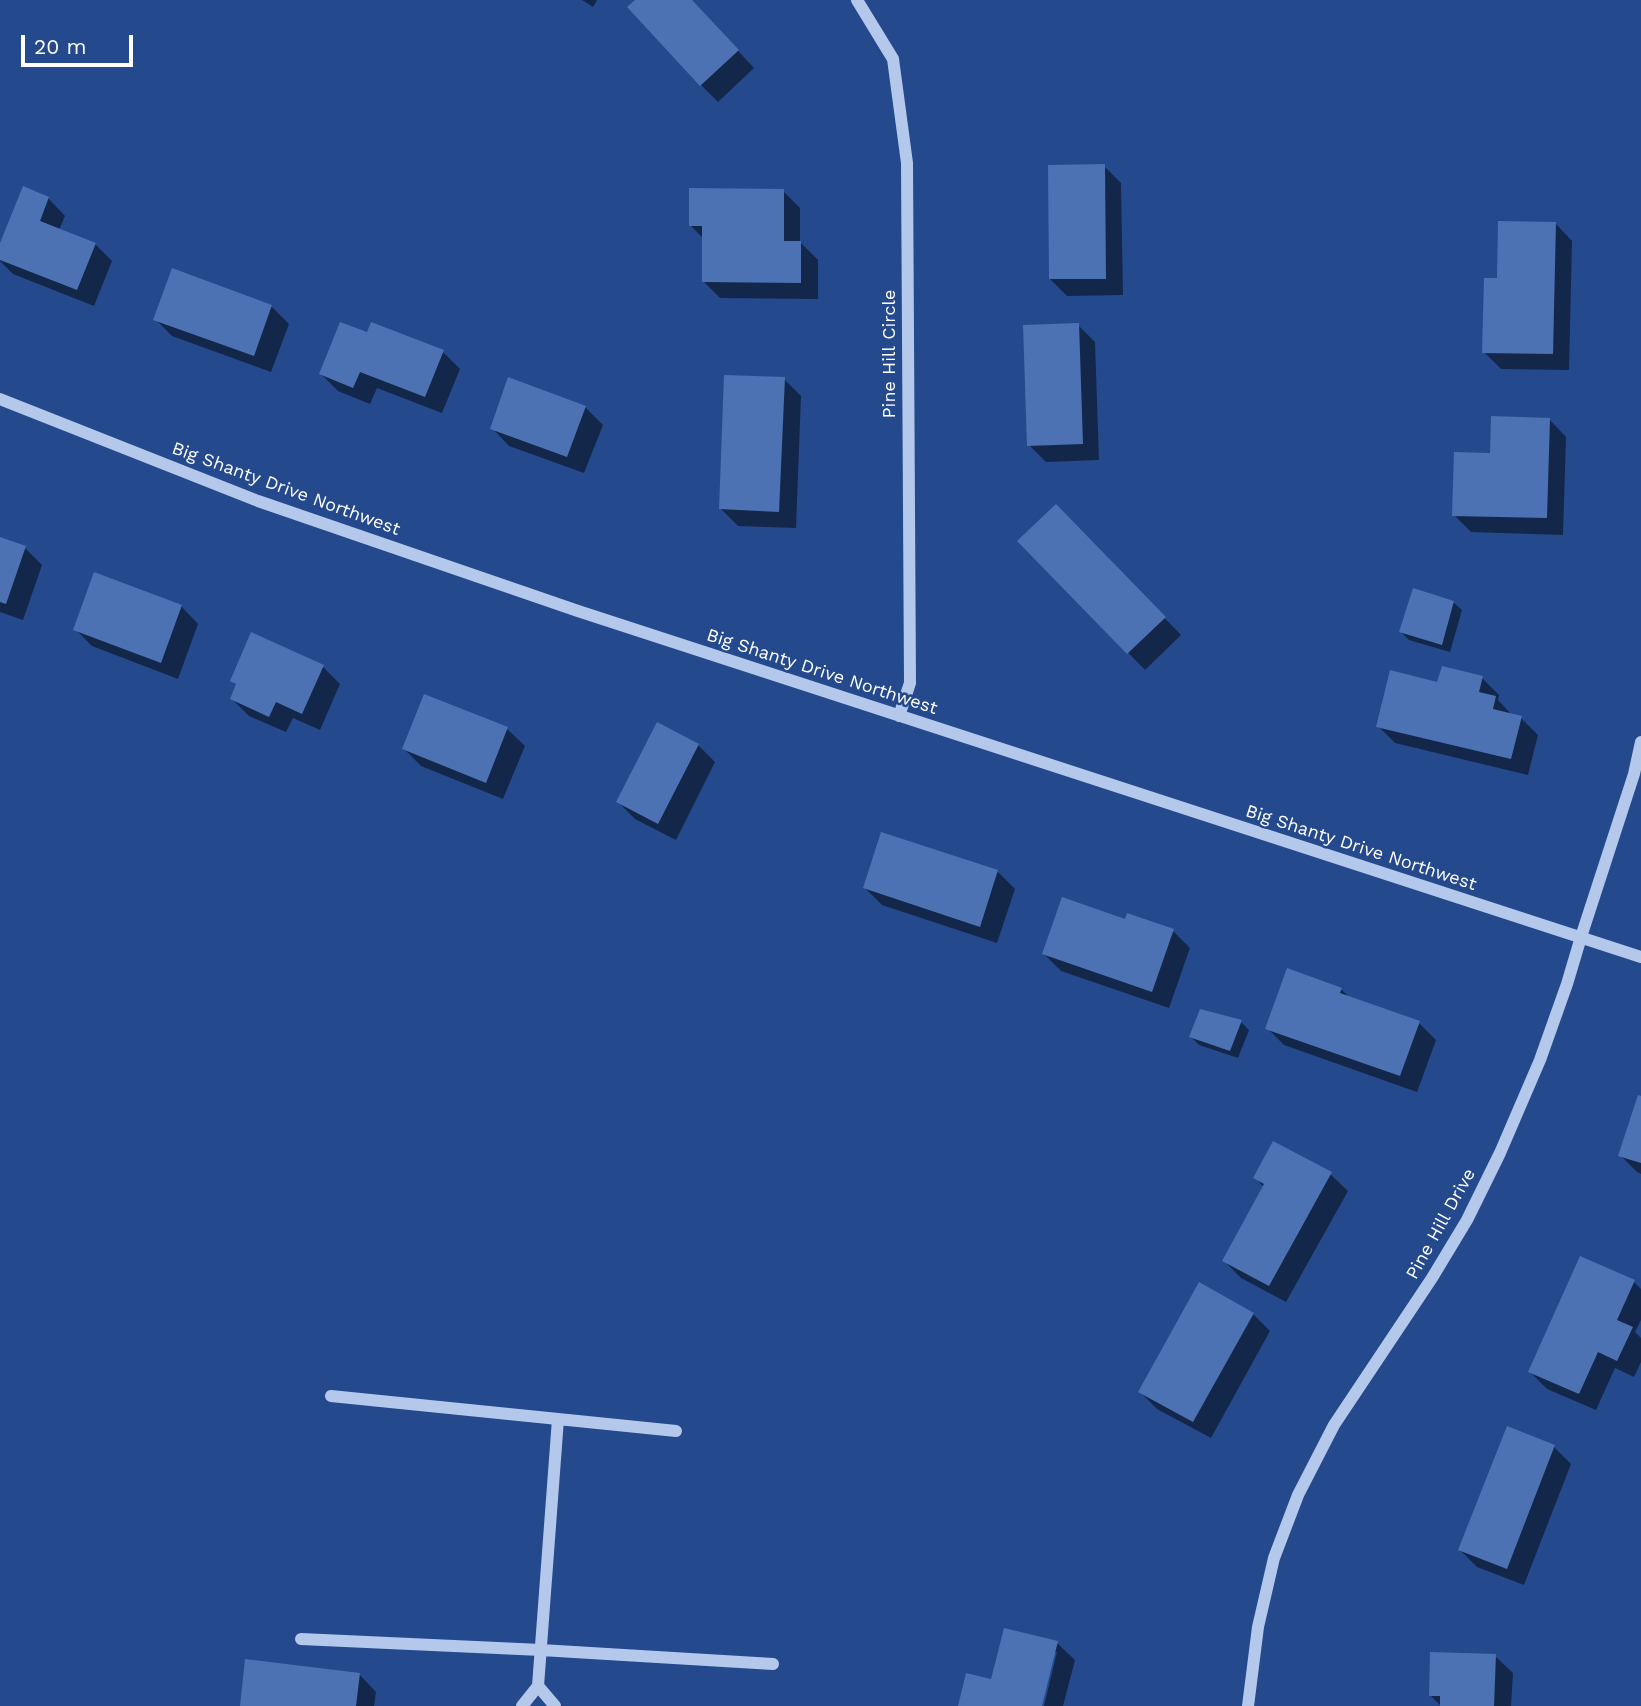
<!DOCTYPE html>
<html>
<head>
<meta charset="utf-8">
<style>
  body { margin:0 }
  #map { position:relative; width:1641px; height:1706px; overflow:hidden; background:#25498d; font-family:"Work Sans",sans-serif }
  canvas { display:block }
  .scale { position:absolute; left:21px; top:35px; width:112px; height:32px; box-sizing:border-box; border:4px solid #fff; border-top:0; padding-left:9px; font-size:21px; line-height:24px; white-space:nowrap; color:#fff; -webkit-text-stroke:5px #25498d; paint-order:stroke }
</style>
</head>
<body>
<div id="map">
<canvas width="1641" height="1706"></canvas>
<div class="scale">20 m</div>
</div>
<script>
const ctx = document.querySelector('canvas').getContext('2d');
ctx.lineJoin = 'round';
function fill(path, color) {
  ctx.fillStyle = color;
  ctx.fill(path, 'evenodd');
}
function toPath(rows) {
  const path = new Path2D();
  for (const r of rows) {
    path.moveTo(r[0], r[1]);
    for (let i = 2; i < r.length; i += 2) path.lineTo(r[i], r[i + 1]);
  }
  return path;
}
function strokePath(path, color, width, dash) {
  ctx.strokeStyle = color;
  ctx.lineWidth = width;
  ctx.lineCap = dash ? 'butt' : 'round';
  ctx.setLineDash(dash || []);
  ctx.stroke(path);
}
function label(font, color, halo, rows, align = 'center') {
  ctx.font = font + ' "Work Sans",sans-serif';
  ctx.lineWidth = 5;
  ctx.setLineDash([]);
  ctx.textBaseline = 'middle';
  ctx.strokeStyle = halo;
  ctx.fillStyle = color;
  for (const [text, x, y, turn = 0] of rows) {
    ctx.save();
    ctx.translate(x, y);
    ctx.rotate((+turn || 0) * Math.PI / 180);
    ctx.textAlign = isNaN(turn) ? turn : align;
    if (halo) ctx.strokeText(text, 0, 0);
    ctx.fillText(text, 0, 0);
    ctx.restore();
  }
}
fill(toPath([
  [582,0,597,0,593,7],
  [638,0,691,0,754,68,718,102,701,85],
  [1104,166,1121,183,1123,295,1067,296,1050,279],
  [783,191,800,208,800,242,818,260,818,299,720,298,703,281,704,239,690,225],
  [48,198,65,216,59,230,95,244,112,261,94,306,13,274,0,261,0,248],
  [1555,223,1572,241,1569,370,1501,369,1484,352],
  [173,270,272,307,289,324,271,372,172,336,155,319],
  [1078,325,1095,342,1099,460,1046,462,1029,445],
  [368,334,443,352,460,369,442,413,377,388,370,404,338,391,321,374],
  [784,379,801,396,796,528,738,526,721,509],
  [510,380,585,407,603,425,584,473,509,446,492,428],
  [1549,419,1566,437,1563,535,1471,532,1454,515],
  [1056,506,1181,635,1145,670,1020,541],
  [0,539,25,548,42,565,23,620,0,612],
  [1453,602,1462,610,1450,652,1409,640,1401,632],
  [181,606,198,624,178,679,92,646,75,629],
  [323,667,340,684,320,730,293,718,286,732,249,716,232,699,237,686,232,680],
  [1482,678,1499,695,1498,700,1513,716,1521,718,1538,735,1528,775,1395,743,1378,726,1439,684],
  [425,696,507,729,525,746,503,799,421,766,404,749],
  [698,745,715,762,676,840,635,819,618,802],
  [882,834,998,872,1015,889,997,943,882,905,865,888],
  [1127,921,1173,931,1190,948,1169,1008,1061,971,1044,954],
  [1341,989,1351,999,1419,1023,1436,1040,1417,1092,1284,1045,1267,1028],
  [1241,1022,1249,1030,1238,1058,1199,1045,1191,1037],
  [1641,1098,1641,1174,1637,1172,1620,1155],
  [1330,1174,1348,1191,1286,1302,1241,1278,1224,1261,1264,1187,1255,1178],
  [1634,1282,1641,1289,1641,1320,1635,1332,1641,1338,1641,1362,1634,1377,1615,1368,1596,1410,1547,1389,1530,1372],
  [1253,1314,1270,1331,1211,1438,1157,1409,1140,1392],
  [1554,1447,1571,1464,1524,1585,1477,1567,1460,1550],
  [1057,1643,1075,1660,1063,1706,1044,1706,1057,1652,1054,1652,1041,1706,960,1706,993,1681],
  [1495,1656,1513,1673,1511,1706,1441,1706,1430,1695],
  [359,1674,376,1692,374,1706,241,1706]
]), '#0007');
fill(toPath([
  [635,0,692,0,739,50,700,86,627,7],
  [1105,164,1106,279,1049,279,1048,165],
  [23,186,49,197,40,221,96,243,77,290,0,260,0,243],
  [689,188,784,189,784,241,801,241,801,283,702,282,702,226,689,226],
  [1498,221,1556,222,1553,354,1482,353,1484,278,1497,278],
  [172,268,272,305,254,356,153,320],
  [340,322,367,332,371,322,444,350,425,397,360,372,353,388,319,374],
  [1079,323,1083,444,1027,446,1023,325],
  [724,375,785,377,779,512,719,509],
  [508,377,586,406,567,457,490,429],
  [1491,416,1550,418,1547,518,1452,516,1454,452,1490,453],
  [1056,504,1166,617,1127,654,1017,541],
  [0,537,26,546,6,604,0,602],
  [94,572,182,605,161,663,73,630],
  [1413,588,1454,601,1442,645,1399,632],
  [251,632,324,665,302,714,276,702,269,717,230,699,236,684,230,681],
  [1442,666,1483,676,1479,692,1496,696,1493,709,1522,716,1511,759,1376,727,1390,670,1437,682],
  [424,694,508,727,486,783,402,749],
  [657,722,699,744,658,824,616,802],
  [881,832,998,870,980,927,863,888],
  [1062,897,1125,919,1127,913,1174,929,1152,992,1042,954],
  [1287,968,1342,988,1340,993,1420,1021,1400,1076,1265,1029],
  [1200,1009,1242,1020,1230,1051,1189,1037],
  [1638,1095,1641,1096,1641,1163,1618,1156],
  [1273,1141,1332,1172,1269,1286,1222,1261,1264,1184,1253,1178],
  [1580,1256,1635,1280,1617,1320,1633,1327,1617,1361,1598,1352,1579,1394,1528,1372],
  [1199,1282,1254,1313,1193,1422,1138,1392],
  [1507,1426,1555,1445,1507,1569,1458,1550],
  [1004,1628,1058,1641,1042,1706,958,1706,966,1673,991,1679],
  [1430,1652,1496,1654,1494,1706,1440,1706,1440,1696,1429,1696],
  [245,1659,360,1673,356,1706,240,1706]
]), '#4d72b3');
strokePath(toPath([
  [857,0,893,59,907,163,910,683,899,716],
  [0,399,258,501,578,611,1641,957],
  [331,1396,558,1419,538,1686],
  [558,1419,676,1431],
  [301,1639,541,1650,773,1664],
  [522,1706,538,1686,555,1706],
  [1248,1706,1258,1627,1274,1558,1298,1495,1334,1425,1432,1278,1467,1220,1500,1153,1540,1060,1567,984,1581,937,1634,774,1641,742]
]), '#b4c8eb', 12);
label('18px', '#fff', '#25498d', [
  ["Pine Hill Circle",890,354,-90],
  ["Big Shanty Drive Northwest",286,489,20],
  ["Big Shanty Drive Northwest",822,672,18],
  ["Big Shanty Drive Northwest",1361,848,18],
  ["Pine Hill Drive",1441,1224,-61]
]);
</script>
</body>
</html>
